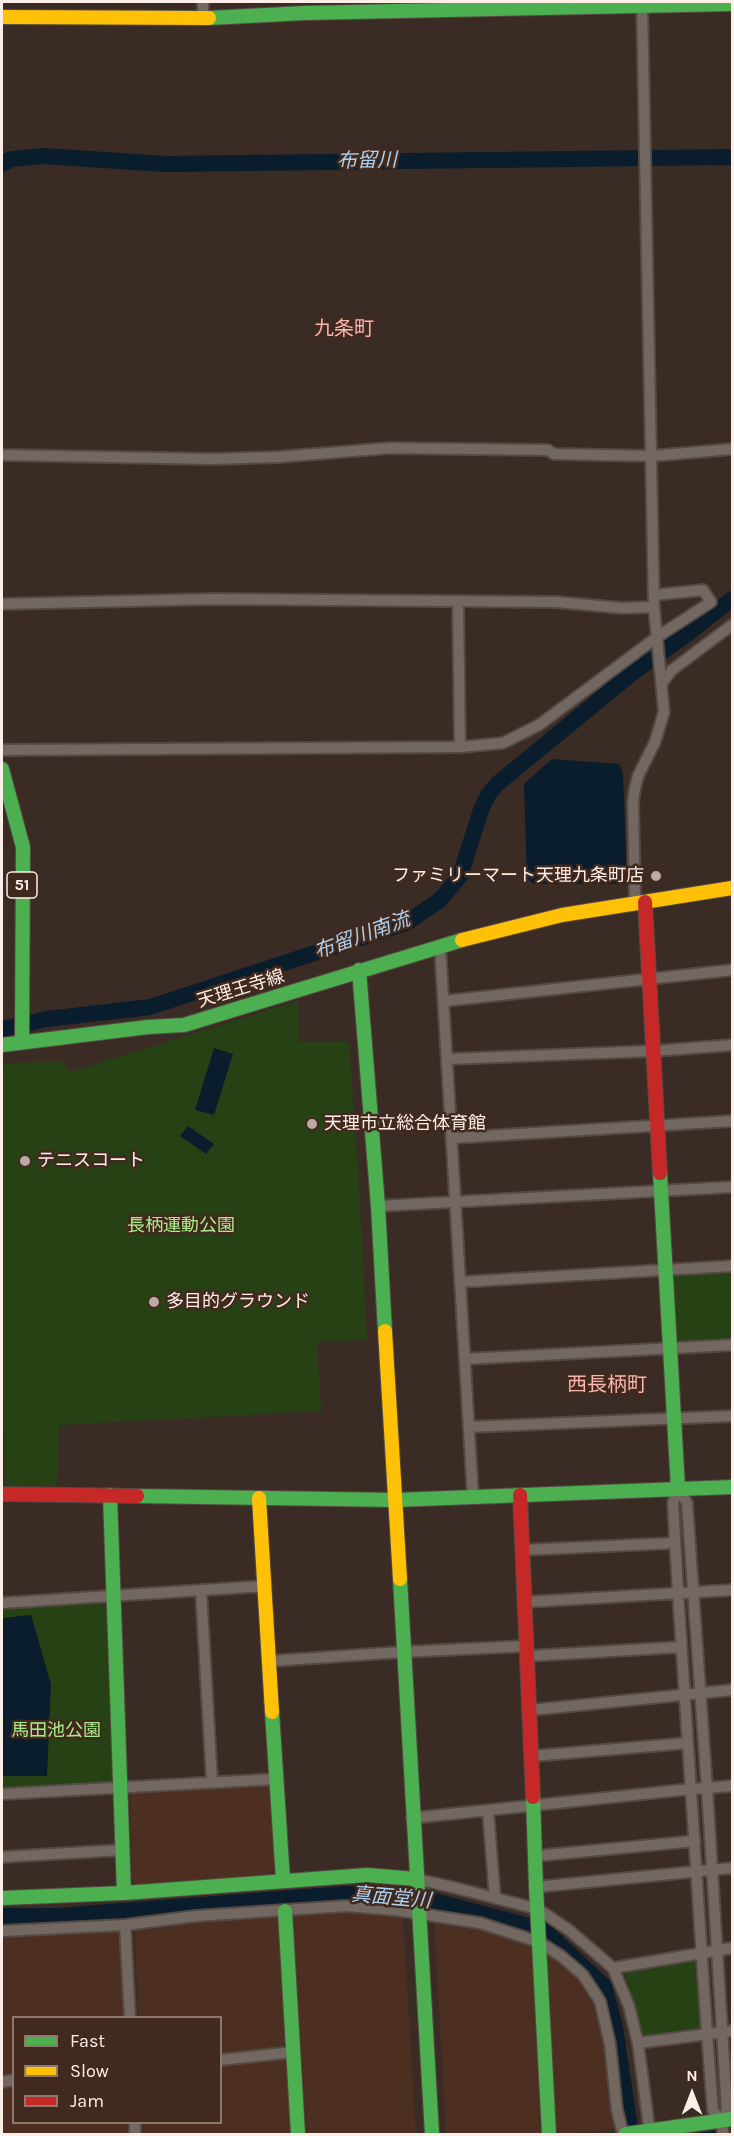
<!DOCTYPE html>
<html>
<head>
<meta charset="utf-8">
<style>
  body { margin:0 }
  #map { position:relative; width:734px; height:2136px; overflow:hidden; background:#3a2c25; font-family:Karla,sans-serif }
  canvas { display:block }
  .frame { position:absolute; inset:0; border:3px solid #fdefe8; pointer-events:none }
  .legend { position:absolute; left:12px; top:2016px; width:210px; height:108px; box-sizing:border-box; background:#42291d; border:2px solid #8d786e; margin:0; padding:8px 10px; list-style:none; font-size:18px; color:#fdefe8 }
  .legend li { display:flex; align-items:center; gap:12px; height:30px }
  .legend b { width:30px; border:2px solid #8d786e }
  .north { position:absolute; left:662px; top:2064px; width:60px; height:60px; -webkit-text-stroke:4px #42291d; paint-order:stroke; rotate:0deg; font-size:16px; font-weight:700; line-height:24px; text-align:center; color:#fdefe8 }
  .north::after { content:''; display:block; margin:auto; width:21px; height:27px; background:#fdefe8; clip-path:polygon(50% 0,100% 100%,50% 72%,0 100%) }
</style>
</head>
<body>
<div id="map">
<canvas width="734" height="2136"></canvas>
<div class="frame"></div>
<ul class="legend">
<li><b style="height:8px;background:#4caf50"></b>Fast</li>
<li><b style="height:8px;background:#ffc107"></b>Slow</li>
<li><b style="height:8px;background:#c62828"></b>Jam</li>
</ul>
<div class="north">N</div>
</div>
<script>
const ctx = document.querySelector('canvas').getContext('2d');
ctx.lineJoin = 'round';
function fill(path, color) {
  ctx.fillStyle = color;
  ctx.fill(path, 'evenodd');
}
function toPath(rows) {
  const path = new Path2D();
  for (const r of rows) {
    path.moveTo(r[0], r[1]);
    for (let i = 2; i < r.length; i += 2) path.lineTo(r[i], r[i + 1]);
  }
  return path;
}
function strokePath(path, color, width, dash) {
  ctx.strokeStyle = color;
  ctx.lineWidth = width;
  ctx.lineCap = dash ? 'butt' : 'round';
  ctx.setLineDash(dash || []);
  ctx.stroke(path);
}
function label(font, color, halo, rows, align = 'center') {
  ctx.font = font + ' Karla,"Noto Sans JP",sans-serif';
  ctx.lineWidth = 5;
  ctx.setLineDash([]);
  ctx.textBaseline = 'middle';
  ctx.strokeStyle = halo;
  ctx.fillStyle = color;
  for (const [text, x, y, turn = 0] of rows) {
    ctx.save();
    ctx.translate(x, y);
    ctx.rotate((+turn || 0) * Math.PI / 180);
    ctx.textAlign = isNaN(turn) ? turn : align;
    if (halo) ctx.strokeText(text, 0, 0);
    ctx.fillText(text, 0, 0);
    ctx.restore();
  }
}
fill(toPath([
  [269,1784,276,1867,269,1874,137,1886,132,1880,130,1789],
  [373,1910,403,1917,416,2134,307,2134,292,1913],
  [276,1916,280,1920,285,2042,282,2047,221,2053,220,2018,138,2017,135,1929,138,1925],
  [434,1918,485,1929,532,1944,540,2134,446,2134],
  [117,1929,120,1931,124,2017,14,2018,13,2074,2,2075,2,1933],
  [548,1951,574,1970,594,1998,604,2029,617,2126,612,2129,565,2134,555,2130],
  [283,2058,288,2061,292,2134,143,2134,143,2123,220,2122,221,2064],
  [13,2085,14,2122,128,2123,128,2134,2,2134,3,2086]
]), '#4c2f21');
fill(toPath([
  [298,1001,299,1042,349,1042,360,1205,367,1340,317,1342,321,1411,59,1425,57,1486,5,1486,4,1405,2,1404,2,1063,63,1062,70,1072],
  [732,1267,732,1343,686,1346,674,1339,669,1270],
  [99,1601,106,1606,113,1781,111,1783,2,1789,2,1607],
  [698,1958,703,2031,641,2039,624,1969]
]), '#264214');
fill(toPath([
  [552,759,619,764,623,773,627,884,534,884,527,878,524,784],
  [214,1048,233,1054,214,1115,195,1110],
  [188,1126,214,1144,206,1154,180,1136],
  [31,1615,51,1684,47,1776,2,1776,2,1618]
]), '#091d2d');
strokePath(toPath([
  [700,2134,719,2132]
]), '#091d2d', 3);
strokePath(toPath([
  [2,164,12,159,43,156,165,164,732,157],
  [2,1029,47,1019,150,1007,406,923,440,900,460,876,481,810,488,795,497,784,631,674,690,632,732,599],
  [2,1916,57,1916,346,1894,438,1902,544,1930,604,1986,615,2027,631,2134]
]), '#091d2d', 16);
const street = toPath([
  [203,2,203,18],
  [2,455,212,459,278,457,390,448,548,450,554,454,652,456,732,449],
  [458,602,460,747],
  [2,604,214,599,556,602,622,608,654,607],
  [662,683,672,670,732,625],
  [2,750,460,747,503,743,539,725,657,637,711,602,703,590,654,595],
  [635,902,633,801,635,788,638,776,655,742,664,712,654,607,642,2],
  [440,946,473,1497],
  [444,1001,732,970],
  [447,1059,653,1051,732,1045],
  [452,1138,732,1121],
  [378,1206,732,1187],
  [460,1282,732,1266],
  [465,1359,732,1345],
  [469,1427,732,1416],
  [678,1488,687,1503,707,1788,727,2110,722,2121,723,2134],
  [678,1488,673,1503,678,1593,707,2034,713,2111,722,2121],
  [523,1550,675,1543],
  [201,1590,212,1782],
  [525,1602,732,1590],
  [2,1603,265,1586],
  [527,1656,681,1647],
  [270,1661,402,1652,527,1646],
  [531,1710,732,1690],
  [532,1756,688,1743],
  [2,1794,277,1779],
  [488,1810,495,1898],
  [412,1818,691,1789,732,1786],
  [535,1856,695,1841],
  [2,1857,122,1850],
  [416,1879,452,1887,538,1909,569,1930,613,1968,629,2006,638,2043,650,2134],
  [536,1887,732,1868],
  [125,1925,130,2018],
  [2,1931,125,1925,196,1916,346,1906,395,1910,480,1923,539,1942,561,1956,583,1975,600,2001,610,2044,617,2110,623,2134],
  [613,1968,732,1948],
  [638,2043,732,2031],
  [220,2060,293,2052],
  [2,2082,14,2080],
  [135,2122,135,2134]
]);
const fast = toPath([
  [209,18,305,13,732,4],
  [2,769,23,847,22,1042],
  [359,970,378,1206,385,1331],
  [2,1045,148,1027,184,1025,462,940],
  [660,1173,678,1488],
  [110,1495,124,1893],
  [137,1496,396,1500,732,1487],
  [400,1579,432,2134],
  [272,1712,283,1880],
  [533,1797,536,1887,549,2134],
  [2,1898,124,1893,367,1875,416,1879],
  [285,1911,298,2134],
  [626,2134,732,2119]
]);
const slow = toPath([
  [2,17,209,18],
  [462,940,562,915,732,888],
  [385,1331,400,1579],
  [259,1498,272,1712]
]);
const jam = toPath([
  [645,902,660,1173],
  [2,1494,137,1496],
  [520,1495,533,1797]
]);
strokePath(street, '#544943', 14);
strokePath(fast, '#544943', 16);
strokePath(slow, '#544943', 16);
strokePath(jam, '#544943', 16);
strokePath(street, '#726761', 10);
strokePath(fast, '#4caf50', 14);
strokePath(slow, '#ffc107', 14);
strokePath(jam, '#c62828', 14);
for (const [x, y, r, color] of [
  [656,876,6,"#b9aba4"],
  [312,1124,6,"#b9aba4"],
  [25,1161,6,"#b9aba4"],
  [154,1302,6,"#b9aba4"]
]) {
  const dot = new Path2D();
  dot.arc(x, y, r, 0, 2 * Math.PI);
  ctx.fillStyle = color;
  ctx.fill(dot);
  strokePath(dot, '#42291d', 2);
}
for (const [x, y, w] of [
  [22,885,30]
]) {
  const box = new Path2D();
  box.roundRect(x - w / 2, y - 13, w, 26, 4.5);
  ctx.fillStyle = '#42291d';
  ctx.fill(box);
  strokePath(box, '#fdefe8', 1.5);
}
label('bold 16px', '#fdefe8', null, [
  ["51",22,885]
]);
label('18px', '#fdefe8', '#42291d', [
  ["ファミリーマート天理九条町店",644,876,"right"],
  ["天理市立総合体育館",324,1124],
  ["テニスコート",37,1161],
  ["多目的グラウンド",166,1302]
], 'left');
label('18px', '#fdefe8', '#42291d', [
  ["天理王寺線",241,989,-17]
]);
label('18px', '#a7ec8a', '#42291d', [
  ["長柄運動公園",181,1226],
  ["馬田池公園",56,1731]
]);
label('italic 20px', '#acd1f0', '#42291d', [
  ["布留川",367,161,-1],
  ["布留川南流",362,936,-20],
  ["真面堂川",391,1898,5]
]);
label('20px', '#f8b4b0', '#42291d', [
  ["九条町",344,329],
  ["西長柄町",607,1385]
]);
</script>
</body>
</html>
